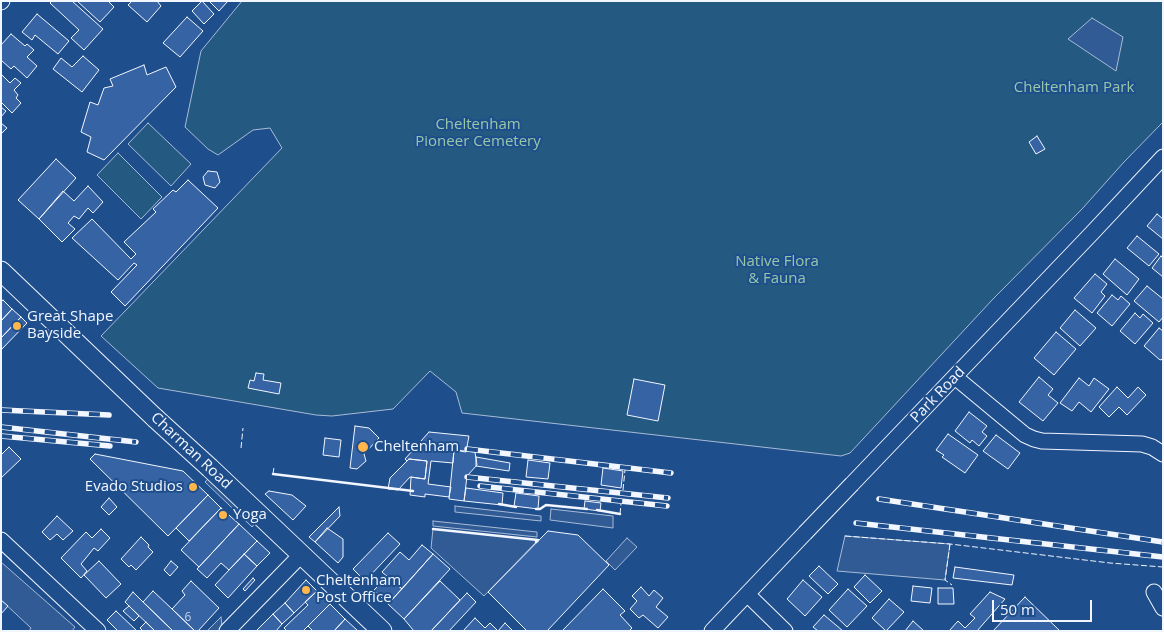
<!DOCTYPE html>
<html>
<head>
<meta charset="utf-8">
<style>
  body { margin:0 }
  #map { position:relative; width:1164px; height:632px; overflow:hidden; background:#1f4e8c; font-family:"Open Sans",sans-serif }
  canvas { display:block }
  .frame { position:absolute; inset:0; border:2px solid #f2f6ff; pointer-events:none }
  .scale { position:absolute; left:992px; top:600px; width:100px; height:22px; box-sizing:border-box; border:2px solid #f2f6ff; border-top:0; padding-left:6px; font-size:15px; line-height:18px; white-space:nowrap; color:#f2f6ff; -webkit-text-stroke:4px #1f4e8c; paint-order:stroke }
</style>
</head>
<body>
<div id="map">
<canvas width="1164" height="632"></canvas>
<div class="frame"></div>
<div class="scale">50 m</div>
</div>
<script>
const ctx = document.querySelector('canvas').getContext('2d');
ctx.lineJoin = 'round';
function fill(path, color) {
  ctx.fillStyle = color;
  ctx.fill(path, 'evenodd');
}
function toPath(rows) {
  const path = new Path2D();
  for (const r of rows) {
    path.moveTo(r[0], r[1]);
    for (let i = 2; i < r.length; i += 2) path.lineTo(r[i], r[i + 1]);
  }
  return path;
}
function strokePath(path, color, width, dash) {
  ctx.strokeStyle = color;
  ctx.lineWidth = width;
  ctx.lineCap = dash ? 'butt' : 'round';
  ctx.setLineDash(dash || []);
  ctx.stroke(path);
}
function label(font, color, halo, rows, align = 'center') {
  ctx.font = font + ' "Open Sans",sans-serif';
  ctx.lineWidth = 4;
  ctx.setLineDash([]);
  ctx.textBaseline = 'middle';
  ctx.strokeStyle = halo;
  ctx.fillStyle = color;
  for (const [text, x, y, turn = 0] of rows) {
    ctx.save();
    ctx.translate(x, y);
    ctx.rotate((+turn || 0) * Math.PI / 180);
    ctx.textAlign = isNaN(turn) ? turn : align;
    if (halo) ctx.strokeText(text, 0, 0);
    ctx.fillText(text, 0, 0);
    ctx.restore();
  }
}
const green = toPath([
  [242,1,1163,1,1163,122,1124,162,1082,209,993,299,850,453,841,456,462,413,456,392,430,371,393,409,332,416,316,415,158,388,101,336,282,148,270,128,253,130,218,155,208,149,185,127,201,51,242,1],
  [148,123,191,164,171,186,128,144,148,123],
  [118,153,162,197,141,219,97,175,118,153]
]);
fill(green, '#245a82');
strokePath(green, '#a8bbd7', 1);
const parking = toPath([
  [1092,18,1123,37,1116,71,1068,39,1092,18],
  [209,478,256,522,252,527,205,482,209,478],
  [455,506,541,516,541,521,455,512,455,506],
  [551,509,613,516,613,528,550,520,551,509],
  [433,521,537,532,537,537,433,526,433,521],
  [433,529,538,540,484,596,431,548,433,529],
  [845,536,950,544,945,580,837,571,845,536],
  [627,538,637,547,615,570,606,561,627,538],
  [1,562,75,627,72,631,29,631,31,628,1,600,1,562],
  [221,617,222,627,219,631,207,631,221,617]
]);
fill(parking, '#305b95');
strokePath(parking, '#a8bbd7', 1);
const building = toPath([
  [52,1,72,1,103,29,84,50,71,38,79,30,50,3,52,1],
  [77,1,108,1,114,7,100,22,77,1],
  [132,1,157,1,161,6,147,22,128,5,132,1],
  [202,1,214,14,204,24,192,11,202,1],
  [209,1,228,1,219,11,209,1],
  [37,14,69,41,58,54,35,35,32,40,22,32,37,14],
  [187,17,203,31,180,57,163,43,187,17],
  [11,34,25,46,27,44,34,50,27,57,37,66,27,78,14,66,11,69,1,60,1,45,11,34],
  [83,56,99,70,82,92,53,69,61,58,72,67,83,56],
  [144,65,147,75,166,67,176,87,104,160,87,152,91,137,81,132,90,102,98,105,104,88,113,86,110,79,144,65],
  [1,74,10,83,15,78,21,83,14,90,18,95,16,98,21,103,12,113,1,102,1,74],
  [1,107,6,111,1,117,1,107],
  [1,123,7,128,1,134,1,123],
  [1037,136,1045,149,1036,154,1029,142,1037,136],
  [56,159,76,178,39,219,18,200,56,159],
  [208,171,217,172,220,182,215,188,205,185,203,177,208,171],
  [188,180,218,208,125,306,111,292,137,265,134,263,118,280,72,238,92,219,131,259,136,254,124,242,156,212,153,209,173,190,176,192,188,180],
  [88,186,103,202,93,213,88,208,79,219,74,216,68,223,75,229,62,242,39,219,63,191,74,201,88,186],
  [1157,214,1163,219,1163,239,1147,226,1157,214],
  [1137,236,1159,254,1149,266,1127,248,1137,236],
  [1161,256,1163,258,1163,277,1152,268,1161,256],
  [1115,259,1139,279,1127,295,1103,274,1115,259],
  [1095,274,1107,284,1101,292,1105,296,1092,313,1074,298,1095,274],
  [1147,286,1163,299,1163,317,1159,322,1134,301,1147,286],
  [1112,295,1118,300,1121,296,1130,304,1112,326,1097,313,1112,295],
  [3,300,12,309,1,321,1,302,3,300],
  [12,309,21,317,1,338,1,321,12,309],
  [1075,310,1096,328,1080,346,1060,328,1075,310],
  [1135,313,1140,318,1143,314,1153,323,1135,344,1120,331,1135,313],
  [21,317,27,323,1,350,1,338,21,317],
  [1159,328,1163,331,1163,359,1160,360,1144,346,1159,328],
  [1056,332,1076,349,1054,375,1034,358,1056,332],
  [256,373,264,374,263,380,281,383,279,394,248,388,250,380,254,381,256,373],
  [1039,377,1053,389,1048,395,1058,403,1043,421,1019,402,1039,377],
  [1079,378,1089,386,1094,378,1109,389,1091,412,1079,402,1072,411,1060,403,1079,378],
  [634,379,665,385,658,421,627,415,634,379],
  [1117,387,1128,398,1138,387,1146,395,1127,415,1119,407,1109,417,1099,407,1117,387],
  [969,412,987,426,982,432,987,436,979,446,972,440,970,443,955,431,969,412],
  [355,426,369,428,379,438,364,454,366,461,357,469,350,468,355,426],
  [429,432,469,436,466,452,454,450,453,463,431,461,428,484,451,487,449,497,425,494,425,497,410,495,411,477,425,479,427,461,409,459,407,461,405,459,429,432],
  [948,434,978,455,965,473,942,457,944,455,936,450,948,434],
  [996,435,1020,453,1008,469,983,451,996,435],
  [325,438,341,440,339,457,323,455,325,438],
  [9,447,21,459,1,478,1,455,9,447],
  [454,450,475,452,477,465,467,476,464,501,449,499,454,450],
  [95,454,183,471,208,495,168,536,90,459,95,454],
  [476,457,510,463,509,471,476,466,476,457],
  [409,459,427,461,425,479,410,477,398,490,388,489,390,478,409,459],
  [528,460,550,463,548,479,526,477,528,460],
  [603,468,623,471,621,488,601,485,603,468],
  [466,488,503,493,502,505,464,501,466,488],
  [269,491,292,495,306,506,293,520,265,494,269,491],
  [516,493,539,496,538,509,514,506,516,493],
  [208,495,221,508,189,541,176,528,208,495],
  [109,498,117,507,109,515,101,507,109,498],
  [585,501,601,503,600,511,584,509,585,501],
  [339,507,340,516,315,542,309,537,339,507],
  [221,508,239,524,199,567,181,550,221,508],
  [57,516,73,531,63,540,57,534,50,540,42,532,57,516],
  [239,524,257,541,229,570,221,563,207,578,197,569,239,524],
  [327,528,343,539,343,557,338,563,315,542,327,528],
  [101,529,110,538,98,551,94,548,81,564,87,571,81,578,61,558,86,532,92,538,101,529],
  [548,531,578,535,609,565,547,631,527,631,488,592,548,531],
  [388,533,400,544,365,581,353,569,388,533],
  [141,537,149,545,148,547,153,552,136,570,131,565,129,567,121,559,141,537],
  [257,541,270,553,257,566,244,554,257,541],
  [422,545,433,554,402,589,382,572,400,552,409,560,422,545],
  [244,554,257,566,228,598,215,585,244,554],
  [433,554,450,569,404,619,388,604,433,554],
  [99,561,121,584,106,598,84,575,99,561],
  [171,561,178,567,170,576,164,570,171,561],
  [819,566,838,584,828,594,809,576,819,566],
  [955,567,1014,575,1012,585,953,578,955,567],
  [865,575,882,591,870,603,854,587,865,575],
  [388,576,402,589,388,604,374,590,388,576],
  [253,578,255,580,245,591,243,589,253,578],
  [306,580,317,591,294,613,285,603,306,580],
  [803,580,822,597,805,616,787,599,803,580],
  [191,581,219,608,198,631,195,631,172,609,185,595,182,591,191,581],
  [440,581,460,600,431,631,414,631,404,619,440,581],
  [913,586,932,588,930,603,911,601,913,586],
  [641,587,649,596,654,590,663,598,656,607,668,617,658,628,643,615,639,618,630,609,637,601,632,596,641,587],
  [938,588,953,588,954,604,938,604,938,588],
  [603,589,625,611,620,615,632,628,629,631,562,631,603,589],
  [848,589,867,606,847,627,829,610,848,589],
  [153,591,172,609,195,631,173,631,143,602,153,591],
  [317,591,330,604,303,631,287,631,284,628,308,605,305,602,317,591],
  [133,592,143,602,173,631,155,631,129,606,125,602,133,592],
  [990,592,1005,599,977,631,949,631,958,621,965,628,975,618,970,614,990,592],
  [467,593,476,602,449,631,431,631,467,593],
  [1025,597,1060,631,993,631,1025,597],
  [889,599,904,612,886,631,872,618,889,599],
  [1,600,8,606,1,614,1,600],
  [285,603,294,613,282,624,273,614,285,603],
  [330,604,345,619,334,631,313,631,308,626,330,604],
  [129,606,139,616,134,621,123,611,129,606],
  [116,611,136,630,136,631,118,631,107,620,116,611],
  [273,614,282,624,276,631,256,631,273,614],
  [824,615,843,631,818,631,813,627,824,615],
  [475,618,485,628,490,623,498,631,463,631,475,618],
  [345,619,358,631,334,631,345,619],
  [913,621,924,631,905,631,913,621],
  [146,622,155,631,143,631,140,628,146,622],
  [505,623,513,631,498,631,505,623]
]);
fill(building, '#3563a3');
strokePath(building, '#f2f6ff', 1);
const minor = toPath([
  [1,2,2,1],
  [955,377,1025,435,1034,439,1042,441,1142,444,1152,447,1163,454],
  [852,484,1093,232,1163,157],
  [1,540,98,631],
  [1154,592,1163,608],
  [747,594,785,631],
  [227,631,301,555],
  [712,631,805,533]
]);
const major = toPath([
  [1,271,155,418],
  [210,468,382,631]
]);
strokePath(minor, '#f2f6ff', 17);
strokePath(major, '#f2f6ff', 21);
strokePath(minor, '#1f4e8c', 15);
strokePath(major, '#1f4e8c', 19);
const rail = toPath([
  [1,410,109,415],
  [1,427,136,442],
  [1,436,110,446],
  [467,449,671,473],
  [467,477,668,498],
  [480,486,667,506],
  [879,499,1163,542],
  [856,523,1163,557]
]);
strokePath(rail, '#f2f6ff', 5.5);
strokePath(rail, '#1f4e8c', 4, [11]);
const minorBridge = toPath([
  [805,533,852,484]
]);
const majorBridge = toPath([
  [155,418,210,468]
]);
strokePath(minorBridge, '#f2f6ff', 17, []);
strokePath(majorBridge, '#f2f6ff', 21, []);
strokePath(minorBridge, '#1f4e8c', 15);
strokePath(majorBridge, '#1f4e8c', 19);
strokePath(toPath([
  [241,448,243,428],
  [273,474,274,467],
  [623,490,625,470],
  [620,514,621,504],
  [845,536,950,544,1110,563,1163,567],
  [950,544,945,580,952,585]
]), '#f2f6ff', 1, [6, 2.5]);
strokePath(toPath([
  [273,474,413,491],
  [499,504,516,507],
  [536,509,540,509,546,505,587,509],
  [597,510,620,514],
  [433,529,538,540,536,542]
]), '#f2f6ff', 2.5);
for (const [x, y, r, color] of [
  [17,326,5,"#ffb74d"],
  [363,447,6,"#ffb74d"],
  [193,487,5,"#ffb74d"],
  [223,515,5,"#ffb74d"],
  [306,590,5,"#ffb74d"]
]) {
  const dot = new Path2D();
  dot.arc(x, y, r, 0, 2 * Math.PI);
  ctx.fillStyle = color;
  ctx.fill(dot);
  strokePath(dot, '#1f4e8c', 2);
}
label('12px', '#c3d1e8', null, [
  ["6",188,618]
]);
label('15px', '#97c8a6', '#1f4e8c', [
  ["Cheltenham Park",1074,88],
  ["Cheltenham",478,125],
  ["Pioneer Cemetery",478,142],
  ["Native Flora",777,262],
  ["& Fauna",777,279]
]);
label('15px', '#f2f6ff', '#1f4e8c', [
  ["Great Shape",27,317],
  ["Bayside",27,334],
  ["Cheltenham",374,447],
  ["Evado Studios",183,487,"right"],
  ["Yoga",233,515],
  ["Cheltenham",316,581],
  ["Post Office",316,598]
], 'left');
label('15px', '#f2f6ff', '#1f4e8c', [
  ["Park Road",938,395,-46],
  ["Charman Road",191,451,43]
]);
</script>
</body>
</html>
